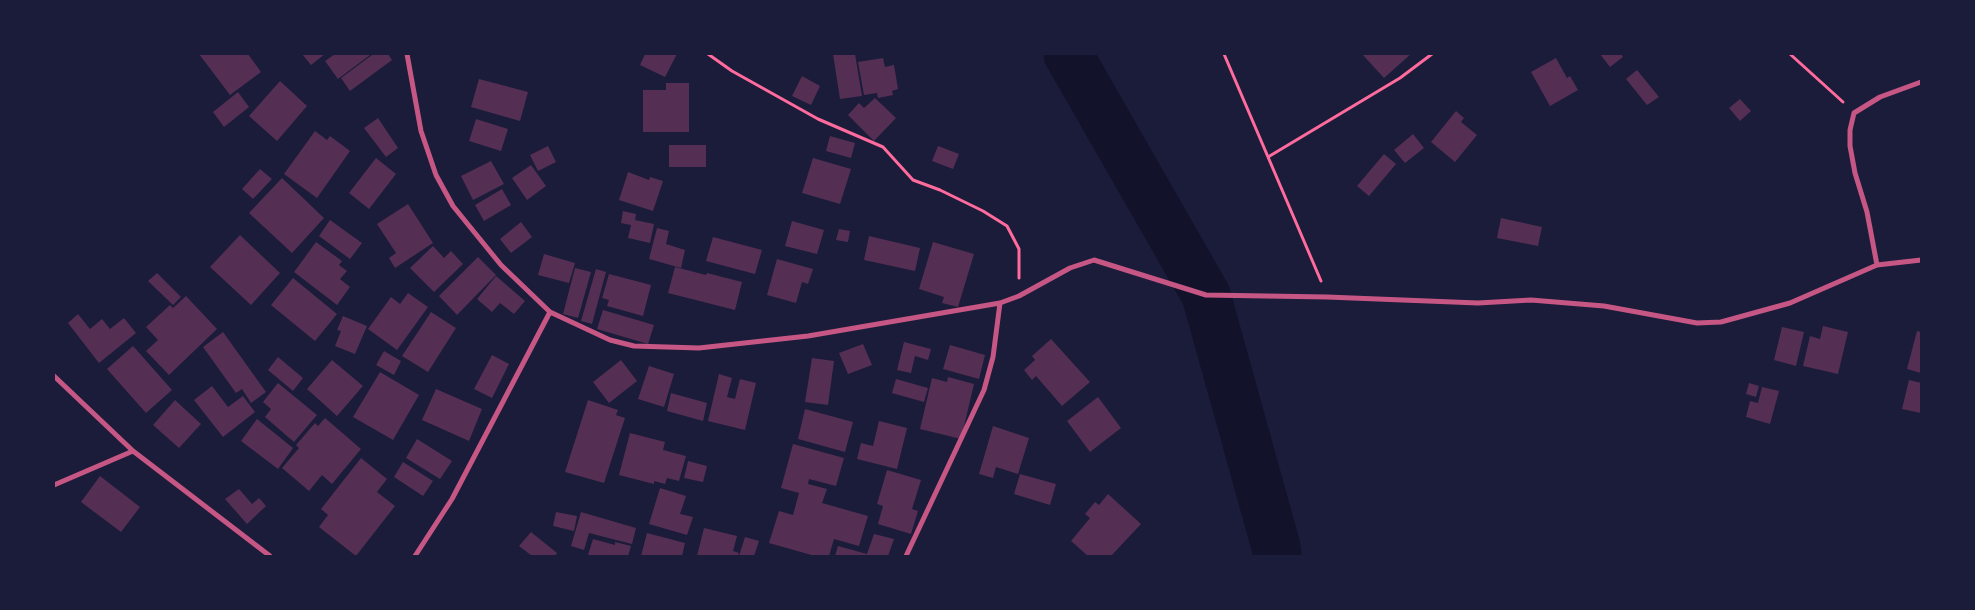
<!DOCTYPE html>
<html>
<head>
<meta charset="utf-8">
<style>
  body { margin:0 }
  #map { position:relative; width:1975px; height:610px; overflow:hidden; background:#1b1b3a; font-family:"Exo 2",sans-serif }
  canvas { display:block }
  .frame { position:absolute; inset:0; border:55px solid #1b1b3a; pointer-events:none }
</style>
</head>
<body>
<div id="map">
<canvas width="1975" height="610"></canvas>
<div class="frame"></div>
</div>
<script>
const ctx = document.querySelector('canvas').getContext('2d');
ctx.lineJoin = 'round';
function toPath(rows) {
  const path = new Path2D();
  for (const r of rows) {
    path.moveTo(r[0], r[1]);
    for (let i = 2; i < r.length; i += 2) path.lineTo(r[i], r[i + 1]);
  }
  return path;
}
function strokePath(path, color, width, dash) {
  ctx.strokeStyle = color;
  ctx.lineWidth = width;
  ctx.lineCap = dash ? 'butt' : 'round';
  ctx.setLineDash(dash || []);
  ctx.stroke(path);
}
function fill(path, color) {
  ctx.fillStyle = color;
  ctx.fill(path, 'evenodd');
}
strokePath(toPath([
  [1068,54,1206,295,1276,547,1277,556]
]), '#12122b', 49);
fill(toPath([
  [199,54,248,54,261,72,230,95],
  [302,54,325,54,311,65],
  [335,54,369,54,370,55,338,79,325,61],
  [371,54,388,54,392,60,350,91,341,78,372,55],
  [645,54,677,54,665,77,640,65],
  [833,54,855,54,862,96,840,99],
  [1362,54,1411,54,1384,78],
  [1600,54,1621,54,1623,57,1610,67],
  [883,58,885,67,894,65,898,89,892,91,893,95,878,98,877,93,864,95,858,62],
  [1556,58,1567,78,1570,76,1578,90,1550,106,1531,72],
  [1637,70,1659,97,1647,105,1626,79],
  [802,76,820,86,811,105,792,96],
  [479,79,528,92,520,121,471,107],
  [280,81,307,106,277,141,249,116],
  [666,83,689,83,689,132,643,132,643,90,666,90],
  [238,92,249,107,224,127,213,112],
  [875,98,896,118,874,141,848,115,859,103,864,108],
  [1740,99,1751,111,1740,121,1729,108],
  [1456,111,1464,118,1461,122,1477,135,1455,162,1431,142],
  [378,118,398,148,386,157,364,128],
  [476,119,508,129,501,151,469,141],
  [315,131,327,140,330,136,350,151,317,198,284,174],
  [1413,134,1424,148,1405,163,1394,150],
  [830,136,855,143,851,158,826,151],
  [669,145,706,145,706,167,669,167],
  [548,146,556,162,538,171,530,155],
  [938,146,959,154,953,169,932,161],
  [1384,154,1396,164,1369,196,1357,186],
  [376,158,396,174,369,209,349,193],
  [813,158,851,169,840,204,802,193],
  [491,161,504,184,473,200,461,176],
  [531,165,546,186,527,200,512,178],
  [260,169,272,179,253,199,242,189],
  [628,172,649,180,650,177,663,181,653,211,619,200],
  [282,178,324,218,292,253,249,213],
  [502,189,511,205,484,221,475,205],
  [408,204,433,243,395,268,389,258,396,253,377,224],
  [623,211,636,214,635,220,654,224,650,243,628,238,631,225,621,223],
  [1501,218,1542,227,1538,246,1497,238],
  [330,220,362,243,350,259,319,236],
  [792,221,824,230,817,254,785,246],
  [521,222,532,237,511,253,500,239],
  [657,228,669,231,666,244,685,250,681,268,649,259],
  [839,229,850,231,848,242,836,240],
  [240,235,280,273,251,305,210,267],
  [869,236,920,248,915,271,864,260],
  [713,237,762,250,755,274,706,261],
  [316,242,342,261,339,265,347,271,340,279,350,287,337,305,294,272],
  [933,242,974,254,958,307,942,303,944,297,919,289],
  [433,246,444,258,451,251,463,264,434,292,410,268],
  [544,254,575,263,569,283,538,275],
  [478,257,496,275,457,315,439,296],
  [777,259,813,269,808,284,802,282,796,303,767,295],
  [675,267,706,275,707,273,742,282,735,310,668,293],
  [575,268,591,272,578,318,563,314],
  [596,269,606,272,592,324,581,321],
  [157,273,181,297,173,305,148,281],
  [609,274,651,285,643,316,607,306,609,300,602,298],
  [496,276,525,301,514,314,500,303,492,312,477,299],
  [293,278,337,314,315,341,271,305],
  [408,293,428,307,397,350,368,329,391,297,400,304],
  [186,296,217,329,169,375,146,351,158,340,146,327,170,305,173,308],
  [603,310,654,325,648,344,597,329],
  [431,312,456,328,428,372,402,356],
  [78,314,90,329,102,319,110,329,124,318,136,333,99,363,68,323],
  [343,316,367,326,355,354,335,346,341,331,337,330],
  [1823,326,1848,332,1838,374,1803,366,1810,336,1820,339],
  [1782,327,1804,332,1796,366,1774,360],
  [1917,331,1921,332,1921,373,1907,369],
  [223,332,266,392,251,403,242,389,236,393,203,347],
  [1051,339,1090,382,1062,406,1036,376,1032,380,1024,370,1035,360,1032,356],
  [904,342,931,349,928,360,915,356,911,373,897,370],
  [863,344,872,365,848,374,839,353],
  [950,345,985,355,979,379,943,369],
  [133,346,172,390,146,413,107,369],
  [384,351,401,361,394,375,376,365],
  [492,355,509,364,492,398,474,389],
  [278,357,303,378,293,391,268,370],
  [812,358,834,361,828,405,805,402],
  [332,360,363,386,337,416,307,389],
  [621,360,637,381,609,403,593,382],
  [649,366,674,374,664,407,638,399],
  [380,372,419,395,393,440,353,417],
  [719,374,732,378,727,397,735,399,740,379,756,383,745,430,708,421],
  [948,377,974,384,961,439,920,429,932,378,947,382],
  [896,379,928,388,924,402,892,393],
  [1909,380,1921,383,1921,413,1902,409],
  [278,383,317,415,294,442,265,417,271,409,263,402],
  [1749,383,1759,386,1756,397,1746,394],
  [212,386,228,407,243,396,255,412,223,437,194,400],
  [1762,387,1779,391,1770,424,1746,417,1750,401,1758,403],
  [436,389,482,409,469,441,422,420],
  [671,393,707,403,703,421,667,411],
  [1098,397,1121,428,1090,452,1067,421],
  [175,400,201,424,179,448,153,425],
  [588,400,618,410,616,415,625,418,604,483,565,472],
  [805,409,853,422,845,452,798,439],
  [325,418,361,449,332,484,322,475,309,491,282,468,299,448,296,445,315,423,318,426],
  [257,419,293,448,278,469,241,441],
  [879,421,907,428,897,469,857,459,861,443,873,446],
  [993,426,1029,438,1018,474,996,467,993,478,979,474],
  [630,433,665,442,663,450,686,456,679,481,667,478,665,484,654,481,654,484,619,475],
  [417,439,452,461,440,479,406,458],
  [793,444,844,458,836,486,809,479,808,484,827,489,822,503,868,516,859,546,834,539,829,556,815,556,769,543,779,511,793,515,799,493,781,488],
  [361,458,387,479,377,492,395,506,356,556,319,527,328,515,321,509],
  [688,461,707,466,703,482,684,478],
  [403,462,433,481,423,496,394,477],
  [887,470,921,480,912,509,918,511,911,534,878,524,883,506,877,504],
  [1020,474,1056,484,1050,505,1014,494],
  [100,476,140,507,121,532,81,502],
  [660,488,686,496,680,514,693,517,687,535,649,524],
  [239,489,252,504,259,498,266,506,247,524,225,499],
  [1108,494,1141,524,1111,556,1088,556,1071,541,1090,518,1085,514,1095,502,1099,505],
  [556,512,577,516,574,531,553,526],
  [581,512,636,528,632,544,589,533,584,550,571,546],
  [704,528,737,536,733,551,739,553,738,556,697,556],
  [531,532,557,553,555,556,532,556,519,546],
  [647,533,685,543,682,556,641,556],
  [874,534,894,539,888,556,835,556,838,546,867,554],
  [745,537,759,541,754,556,739,556],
  [593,539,615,545,615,542,631,546,628,556,588,555]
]), '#542f53');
strokePath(toPath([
  [708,54,732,71,818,119,883,147,913,180,940,190,983,211,1007,226,1019,249,1019,278],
  [1224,54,1321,281],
  [1790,54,1843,102],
  [1268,157,1400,78,1432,54]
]), '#ff6b9d', 3);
strokePath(toPath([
  [407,54,421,131,436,175,453,206,501,265,550,312,610,340,634,346,699,348,808,336,1000,303,1019,296,1070,268,1094,260,1206,295,1327,297,1478,303,1531,300,1604,306,1697,323,1721,322,1790,303,1877,265,1921,260],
  [1877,265,1867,212,1855,173,1850,146,1850,130,1854,113,1880,97,1921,82],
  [54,376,133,451,270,556],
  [54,485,133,451],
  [415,556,452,499,550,312],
  [906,556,984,390,993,357,1000,303]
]), '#c65784', 5);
</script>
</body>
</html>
